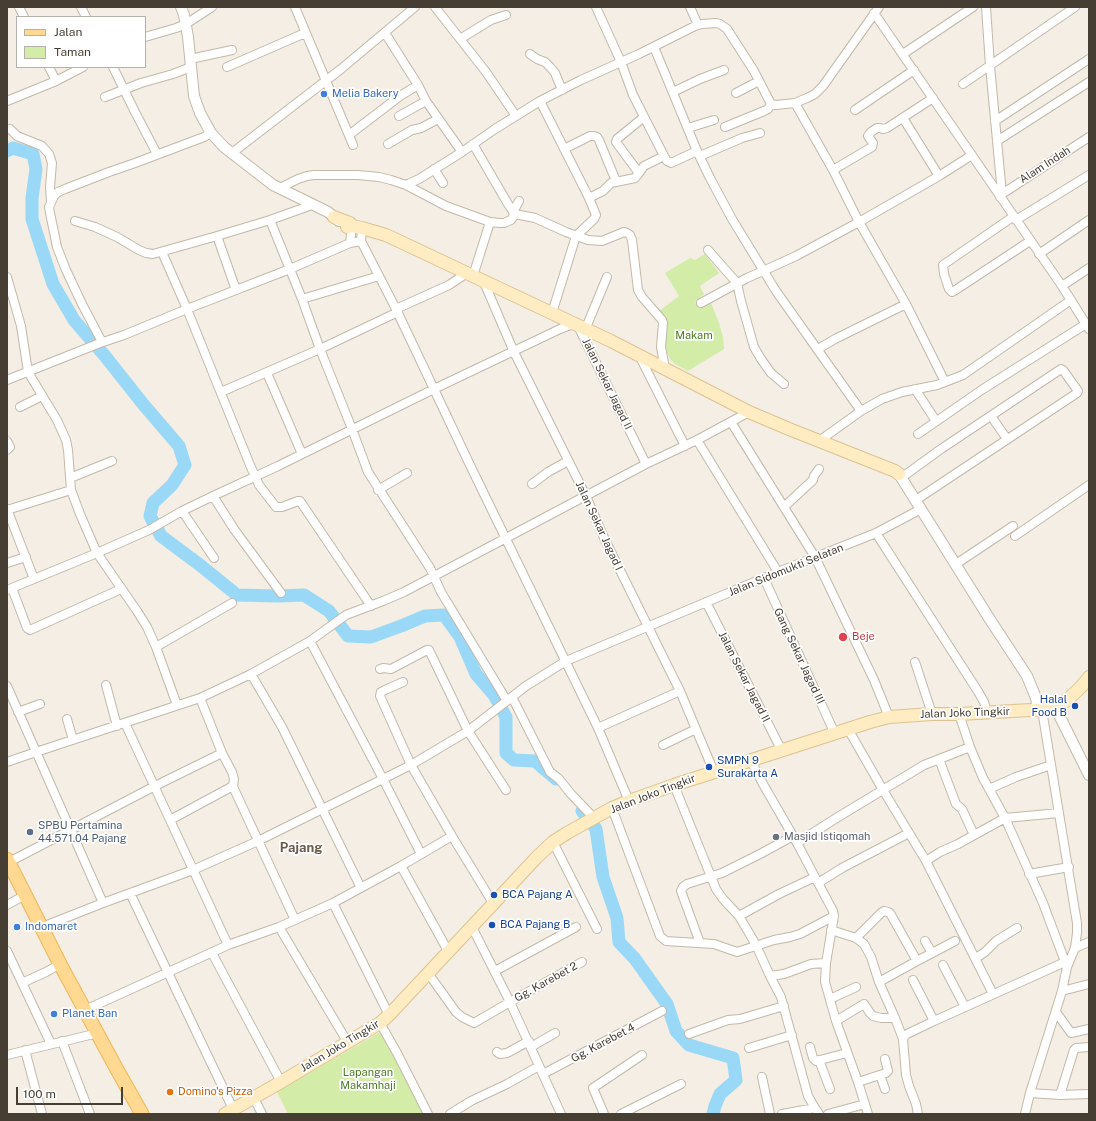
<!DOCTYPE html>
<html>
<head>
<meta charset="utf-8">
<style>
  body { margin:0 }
  #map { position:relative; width:1096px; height:1121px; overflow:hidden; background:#f4eee4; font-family:"Public Sans",sans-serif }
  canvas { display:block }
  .frame { position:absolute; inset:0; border:8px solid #473e33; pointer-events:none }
  .legend { position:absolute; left:16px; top:16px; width:130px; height:52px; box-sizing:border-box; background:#fff; border:1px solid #b5b2ad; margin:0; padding:5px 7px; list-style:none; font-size:12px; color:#473e33 }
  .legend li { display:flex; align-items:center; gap:8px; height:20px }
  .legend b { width:20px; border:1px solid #b5b2ad }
  .scale { position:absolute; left:16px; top:1087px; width:107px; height:18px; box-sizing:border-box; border:2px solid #473e33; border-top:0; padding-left:5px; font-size:12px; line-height:14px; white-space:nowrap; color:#473e33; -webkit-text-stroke:3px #fff; paint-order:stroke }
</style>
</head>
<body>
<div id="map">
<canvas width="1096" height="1121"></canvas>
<div class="frame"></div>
<ul class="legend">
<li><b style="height:5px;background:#ffd892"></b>Jalan</li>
<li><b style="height:11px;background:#d3eda9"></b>Taman</li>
</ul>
<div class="scale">100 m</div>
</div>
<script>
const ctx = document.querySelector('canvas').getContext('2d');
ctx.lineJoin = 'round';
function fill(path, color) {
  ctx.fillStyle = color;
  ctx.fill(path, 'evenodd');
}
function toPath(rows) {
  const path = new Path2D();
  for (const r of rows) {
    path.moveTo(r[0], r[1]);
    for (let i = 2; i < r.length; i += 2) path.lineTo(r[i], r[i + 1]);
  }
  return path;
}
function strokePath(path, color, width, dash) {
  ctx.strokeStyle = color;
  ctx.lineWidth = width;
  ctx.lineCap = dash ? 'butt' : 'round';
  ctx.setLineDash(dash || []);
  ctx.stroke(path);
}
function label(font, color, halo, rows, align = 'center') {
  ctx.font = font + ' "Public Sans",sans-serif';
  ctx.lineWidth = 3.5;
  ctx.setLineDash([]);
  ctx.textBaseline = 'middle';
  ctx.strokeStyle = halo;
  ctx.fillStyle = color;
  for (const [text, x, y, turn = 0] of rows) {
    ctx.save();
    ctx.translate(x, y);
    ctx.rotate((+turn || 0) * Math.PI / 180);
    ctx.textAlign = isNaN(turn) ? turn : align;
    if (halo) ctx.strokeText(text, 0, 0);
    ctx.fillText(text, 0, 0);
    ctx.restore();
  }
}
fill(toPath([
  [705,254,719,273,700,286,704,294,695,302,703,308,711,303,719,323,723,337,724,349,688,371,675,364,670,359,665,348,667,327,666,320,659,311,679,296,665,273,690,258,695,260],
  [382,1031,424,1114,288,1114,277,1092]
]), '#d3eda9');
strokePath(toPath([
  [7,151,13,148,33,154,36,169,32,198,32,219,53,284,74,320,105,356,143,404,179,446,185,465,172,485,153,503,150,516,161,536,200,565,237,595,278,596,304,595,329,611,348,636,371,637,401,626,425,616,444,615,460,637,476,674,494,695,506,717,506,753,514,760,535,761,556,779],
  [582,811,596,829,603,877,617,918,619,942,635,959,667,1004,676,1031,689,1045,733,1058,736,1080,720,1094,715,1106,713,1114]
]), '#9ad8f7', 13);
const minor = toPath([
  [19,7,24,17],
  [81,7,86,17],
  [295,7,353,145],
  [435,7,486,72,516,116],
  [596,7,621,62,633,95,664,156,667,161,671,163,697,151],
  [690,7,698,25],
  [986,7,990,66,1002,194,1000,197],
  [874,13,1062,286,1089,329],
  [385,33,418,85,426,101,462,152],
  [145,37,176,28,186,24,212,7],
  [460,39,491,20,506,15],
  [654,47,697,151,710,178,732,219,776,291,861,411],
  [530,54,537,59,545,62,551,68,555,73,562,90],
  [903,54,973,7],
  [190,59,232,50],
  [49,67,56,81],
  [113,67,135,112,157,154],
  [227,67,305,33],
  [963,84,1075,7],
  [673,92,700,79,724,70],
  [736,93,759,81],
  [105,97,141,83,173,74,191,67],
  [7,101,56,81,83,67],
  [540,101,589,198,596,215,594,219,576,236,552,313],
  [795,103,833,170,859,222,906,304,945,382],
  [855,110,914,70],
  [399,116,426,101],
  [903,118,939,176],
  [995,121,1089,59],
  [725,127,764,111,768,109,771,104],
  [688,128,714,120],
  [10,129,17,136,42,146,49,154,52,163,50,187,51,202],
  [349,135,400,96,418,85],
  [997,141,1089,82],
  [388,144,412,130,421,128,438,119],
  [564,149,590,136,594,136,597,137,599,140,616,181],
  [232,153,341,69,415,7],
  [700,156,742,138,760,133],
  [434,169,443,183],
  [833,170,872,147,873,143,868,136,871,132,877,128,880,128,883,129,887,128,933,98],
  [639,173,616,142,617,139,644,117],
  [406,185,446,206,490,222],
  [280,188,298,179,307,176,314,175,358,175,379,177,391,180,406,185,419,179,462,152,495,129,540,101,581,80,639,54,695,26,702,24,716,23,720,24,727,29,754,71,771,104,776,105,795,103,807,98,815,94,823,86,879,7],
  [1002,194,1089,137],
  [589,198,603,191,611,183,635,178,639,173,644,166,664,156],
  [513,212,519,201],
  [515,214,535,218,566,232,588,240,602,241,624,232,627,233,630,235,632,240,638,290,642,297,662,320,663,323,661,347,665,369],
  [1014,216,943,265,944,274,949,289,952,292,954,291,1030,241],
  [270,220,302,299,320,349,352,429,368,472,430,568,441,592,507,701],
  [1016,220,1089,175],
  [75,221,95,227,117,237,139,250,146,253,153,254,217,236,270,220,312,205],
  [362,228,361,241,396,309,469,463,598,728,629,801],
  [217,236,236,290],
  [350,243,352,226],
  [708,250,737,283,741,301,754,347,761,359,771,373,784,384],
  [162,252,187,309,250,465,259,485,276,507,282,507,298,501,300,501,371,606],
  [1039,254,1089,220],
  [473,276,490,222,500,223,504,223,511,220,515,214,508,204,473,144],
  [7,277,21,326,28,372,57,420,66,440,68,450,71,490,80,514,97,553,137,611,147,627,156,647,177,705],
  [483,280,514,352,586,496,605,540,680,691,714,772],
  [1062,286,1089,268],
  [302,299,379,276],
  [701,303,747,278,763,271,796,256,859,222,939,176,972,155],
  [396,309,449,285,467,273],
  [578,326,646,464],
  [585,330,607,277],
  [102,342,82,304,66,270,57,247,50,213,49,207,54,196,58,192,65,189,109,172,135,163,204,137,211,133],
  [818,349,835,339,906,304],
  [640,357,685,446],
  [267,373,302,454],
  [7,380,100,343,124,335,187,309,290,269,350,243,361,241],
  [915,389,936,421],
  [221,392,320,349,398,312],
  [20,407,42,396],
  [991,416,1007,439],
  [731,422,815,557,874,680,889,717],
  [918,434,983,389,1086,324],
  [697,440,778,572],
  [7,441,10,447,7,450],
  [819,441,861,411,882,399,902,392,937,385,963,375,1071,300],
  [70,478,112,461],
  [901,478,941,449,1061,369,1063,370,1078,391,1077,393,916,500],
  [532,484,548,472,568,461],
  [378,490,407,473],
  [213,496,234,529,281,593],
  [784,507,813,480,814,476,819,469],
  [7,509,34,579],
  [7,510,71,490],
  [182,511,214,558],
  [876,533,979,693,984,702,987,712],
  [1015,536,1089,485],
  [7,563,26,557],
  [956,564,1013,526],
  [764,578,835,734],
  [12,588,27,628,30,630,121,589],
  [7,590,97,553,149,530,182,511,213,496,278,466,434,389,560,329,573,324],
  [706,602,782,751],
  [310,641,383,779,421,854],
  [156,647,232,603],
  [915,662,932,714],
  [380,669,383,668,391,669,393,668,427,650,429,650,468,731,506,790],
  [251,674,282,727,361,888],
  [403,682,385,690,381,692,380,696,411,765,452,836,493,903],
  [106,685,117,726],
  [7,686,103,903],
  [512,697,550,772,559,779,571,794,594,818],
  [18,712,40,704],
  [959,714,970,747,983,778,1005,818,1043,903,1067,967],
  [67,719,73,740],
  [125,723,228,945],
  [598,728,680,691],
  [848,729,883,790,926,861,993,994],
  [663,745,696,729],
  [939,759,956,804,962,809,974,835],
  [751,761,763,784,797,843,833,911,834,916,826,963,825,982,836,1021,858,1082,868,1114],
  [7,762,36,752,200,698,251,674,310,641,346,615,383,601,404,592,646,464,697,440,749,412],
  [674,785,716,889,723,899,739,916,756,945,770,976,781,997,808,1096,815,1108,819,1114],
  [233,786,235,791,295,920],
  [989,789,1016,777,1051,765],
  [612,808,660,936,666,941,714,944,737,952,774,940,790,937,800,934,834,916],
  [170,820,233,786,234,779,232,772,222,753,200,698],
  [553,842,597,929],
  [797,843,838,817,924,765,970,747],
  [926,861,940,852,958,844,1005,818,1059,813],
  [9,862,155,786,222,753],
  [401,866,448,951],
  [1029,874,1069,867],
  [818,883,842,868,909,833],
  [130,893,233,1109],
  [333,903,389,1015],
  [7,905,25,895],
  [739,916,779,894,815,877],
  [42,927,103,903,193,870,258,841,411,765,468,731,526,686,566,661,778,572,876,533,921,509],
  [279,927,348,1043],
  [472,927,510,1002,561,1114],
  [831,930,856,938,864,944,871,957,879,982,917,961,955,941],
  [856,938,881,913,884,911,888,912,890,913,917,961],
  [925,941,932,953],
  [700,943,681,891,683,887,687,884,722,873,760,854,793,836],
  [1075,948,1089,942],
  [7,951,51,1044],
  [212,953,281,1082],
  [976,958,985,952,996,941,1017,928],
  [943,965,965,1007],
  [495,971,576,927],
  [428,973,456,1012,462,1017,474,1023,510,1002,582,962],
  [770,976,784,974,811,964,826,963],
  [913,980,934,1021],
  [879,982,895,1018,903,1039,906,1075,909,1086,916,1104,918,1114],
  [22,983,46,972,60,964],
  [1062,991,1089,984],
  [830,999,856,987],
  [85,1010,228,945,279,927,333,903,401,866,452,836],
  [1056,1012,1071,1033,1089,1029],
  [836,1021,864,1004,870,1013,873,1016,881,1018,895,1018],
  [380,1023,397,1053,428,1114],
  [689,1034,728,1020,740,1019,784,1006],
  [903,1039,905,1035,934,1021,1065,962],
  [62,1041,90,1114],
  [531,1047,555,1033],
  [810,1047,813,1058,816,1061,847,1053],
  [749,1048,792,1035],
  [25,1050,42,1114],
  [497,1052,500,1054,507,1053,529,1041],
  [7,1055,98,1033],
  [819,1060,830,1089],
  [543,1074,662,1011],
  [880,1075,885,1089],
  [762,1077,770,1114],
  [858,1082,886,1073,888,1071,885,1059],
  [1030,1093,1060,1095,1089,1094],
  [1060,1095,1074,1050,1076,1048,1089,1047],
  [254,1098,262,1114],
  [450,1114,471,1101,507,1084,539,1066],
  [604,1114,593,1088,642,1055],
  [621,1114,681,1084],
  [782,1114,815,1108],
  [828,1114,865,1104],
  [1025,1114,1030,1093,1062,991,1067,967,1075,948,1077,933,1077,923,1042,710]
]);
const tertiary = toPath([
  [181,7,184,15,188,37,194,96,200,113,211,133,224,147,273,185,328,212,339,221],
  [899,474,989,618,1027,676,1036,698,1038,710],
  [1055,707,1089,775]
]);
const secondary = toPath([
  [334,217,350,223,352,226],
  [347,227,352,226,362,228,386,235,611,341,749,412,789,429,895,471,899,474],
  [225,1114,281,1082,380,1023,389,1015,537,857,553,842,567,833,612,808,629,801,674,785,870,722,889,717,932,714,959,714,1049,709,1061,704,1066,701,1081,687,1089,677]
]);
const primary = toPath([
  [7,859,60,964,115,1066,142,1114]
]);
strokePath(minor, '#c3b8a9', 10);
strokePath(tertiary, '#c3b8a9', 12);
strokePath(secondary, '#dcc391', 14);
strokePath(primary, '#efb657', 15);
strokePath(minor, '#fff', 8);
strokePath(tertiary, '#fff', 10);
strokePath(secondary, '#ffecc3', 12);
strokePath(primary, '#ffd892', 13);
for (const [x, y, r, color] of [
  [324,94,4,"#3f7fe0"],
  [843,637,5,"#e0444e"],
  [1075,706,4,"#1a4fb4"],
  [709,767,4,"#1a4fb4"],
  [30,832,4,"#5c6f8a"],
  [776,837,4,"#6b7280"],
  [494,895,4,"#1a4fb4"],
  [492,925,4,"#1a4fb4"],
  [17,927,4,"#3f7fe0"],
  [54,1014,4,"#3f7fe0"],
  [170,1092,4,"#e8710a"]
]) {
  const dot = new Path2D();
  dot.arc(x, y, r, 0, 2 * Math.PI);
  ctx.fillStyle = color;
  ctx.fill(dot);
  strokePath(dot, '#fff', 1.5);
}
label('11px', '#366cbe', '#fff', [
  ["Melia Bakery",332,94],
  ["Indomaret",25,927],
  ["Planet Ban",62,1014]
], 'left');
label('11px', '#473e33', '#fff', [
  ["Alam Indah",1045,165,-33],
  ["Jalan Sekar Jagad II",607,384,64],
  ["Jalan Sekar Jagad I",599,526,65],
  ["Jalan Sidomukti Selatan",786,570,-22],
  ["Gang Sekar Jagad III",799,656,65],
  ["Jalan Sekar Jagad II",744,677,63],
  ["Jalan Joko Tingkir",965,713,-2],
  ["Jalan Joko Tingkir",653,794,-21],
  ["Gg. Karebet 2",546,982,-29],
  ["Gg. Karebet 4",603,1043,-28],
  ["Jalan Joko Tingkir",340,1046,-31]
]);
label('11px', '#4b7e21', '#fff', [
  ["Makam",694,336],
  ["Lapangan",368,1073],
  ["Makamhaji",368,1086]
]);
label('11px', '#be3a42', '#fff', [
  ["Beje",852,637]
], 'left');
label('11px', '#164399', '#fff', [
  ["Halal",1067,700,"right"],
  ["Food B",1067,713,"right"],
  ["SMPN 9",717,761],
  ["Surakarta A",717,774],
  ["BCA Pajang A",502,895],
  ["BCA Pajang B",500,925]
], 'left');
label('11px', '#4e5e75', '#fff', [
  ["SPBU Pertamina",38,826],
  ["44.571.04 Pajang",38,839]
], 'left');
label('11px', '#5b616d', '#fff', [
  ["Masjid Istiqomah",784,837]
], 'left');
label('11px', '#c56008', '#fff', [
  ["Domino's Pizza",178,1092]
], 'left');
label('bold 13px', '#6b5b4a', '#fff', [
  ["Pajang",301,848]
]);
</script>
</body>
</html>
